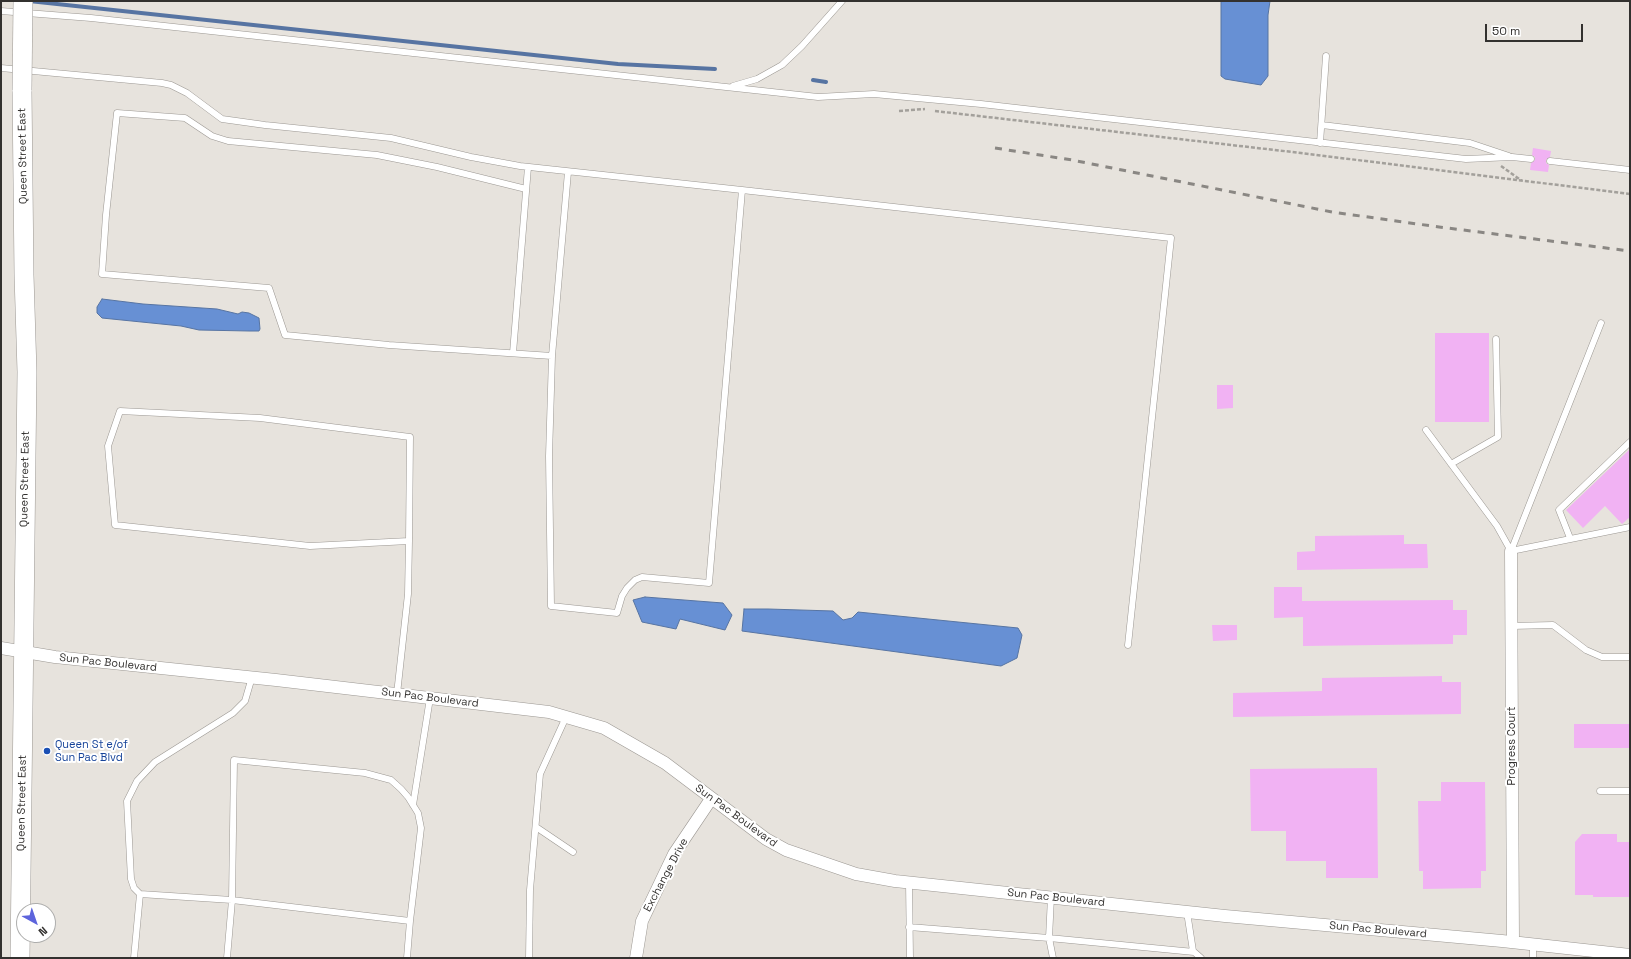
<!DOCTYPE html>
<html>
<head>
<meta charset="utf-8">
<style>
  body { margin:0 }
  #map { position:relative; width:1631px; height:959px; overflow:hidden; background:#e7e3dd; font-family:"Space Grotesk",sans-serif }
  canvas { display:block }
  .frame { position:absolute; inset:0; border:2px solid #33312f; pointer-events:none }
  .north { position:absolute; left:16px; top:903px; width:40px; height:40px; box-sizing:border-box; background:#fff; border:1px solid #adadac; border-radius:50%; rotate:140deg; font-size:11px; font-weight:700; line-height:16px; text-align:center; color:#33312f }
  .north::after { content:''; display:block; margin:auto; width:14px; height:18px; background:#5d64dc; clip-path:polygon(50% 0,100% 100%,50% 72%,0 100%) }
  .scale { position:absolute; left:1485px; top:24px; width:98px; height:18px; box-sizing:border-box; border:2px solid #33312f; border-top:0; padding-left:5px; font-size:12px; line-height:14px; white-space:nowrap; color:#33312f; -webkit-text-stroke:3px #fff; paint-order:stroke }
</style>
</head>
<body>
<div id="map">
<canvas width="1631" height="959"></canvas>
<div class="frame"></div>
<div class="north">N</div>
<div class="scale">50 m</div>
</div>
<script>
const ctx = document.querySelector('canvas').getContext('2d');
ctx.lineJoin = 'round';
function fill(path, color) {
  ctx.fillStyle = color;
  ctx.fill(path, 'evenodd');
}
function toPath(rows) {
  const path = new Path2D();
  for (const r of rows) {
    path.moveTo(r[0], r[1]);
    for (let i = 2; i < r.length; i += 2) path.lineTo(r[i], r[i + 1]);
  }
  return path;
}
function strokePath(path, color, width, dash) {
  ctx.strokeStyle = color;
  ctx.lineWidth = width;
  ctx.lineCap = dash ? 'butt' : 'round';
  ctx.setLineDash(dash || []);
  ctx.stroke(path);
}
function label(font, color, halo, rows, align = 'center') {
  ctx.font = font + ' "Space Grotesk",sans-serif';
  ctx.lineWidth = 4;
  ctx.setLineDash([]);
  ctx.textBaseline = 'middle';
  ctx.strokeStyle = halo;
  ctx.fillStyle = color;
  for (const [text, x, y, turn = 0] of rows) {
    ctx.save();
    ctx.translate(x, y);
    ctx.rotate((+turn || 0) * Math.PI / 180);
    ctx.textAlign = isNaN(turn) ? turn : align;
    if (halo) ctx.strokeText(text, 0, 0);
    ctx.fillText(text, 0, 0);
    ctx.restore();
  }
}
const water = toPath([
  [1221,1,1270,1,1268,15,1268,76,1261,85,1225,79,1221,76,1221,1],
  [102,299,143,304,217,309,238,314,242,312,249,313,259,318,260,329,259,331,249,331,199,330,181,326,102,318,97,313,97,307,102,299],
  [645,597,723,603,732,615,725,630,680,619,676,629,642,622,633,600,645,597],
  [744,609,768,609,833,611,843,620,852,618,858,612,1018,628,1022,635,1017,658,1001,666,742,631,744,609]
]);
fill(water, '#6790d4');
strokePath(water, '#5774a2', 1);
strokePath(toPath([
  [29,1,618,64,715,69],
  [813,80,826,82]
]), '#5774a2', 4);
fill(toPath([
  [1533,148,1551,151,1550,157,1546,160,1546,163,1549,165,1548,172,1530,170,1531,163,1535,160,1535,157,1532,155],
  [1435,333,1489,333,1489,422,1435,422],
  [1217,385,1233,385,1233,408,1217,409],
  [1630,449,1630,517,1622,524,1605,506,1583,528,1566,510],
  [1404,535,1404,544,1427,544,1428,568,1297,570,1297,552,1315,551,1315,536],
  [1274,587,1302,587,1302,601,1453,600,1453,610,1467,610,1467,635,1453,635,1453,644,1303,646,1303,617,1274,618],
  [1212,625,1237,625,1237,640,1213,641],
  [1442,676,1442,682,1461,682,1461,714,1233,717,1233,693,1322,691,1322,678],
  [1574,724,1630,724,1630,748,1574,748],
  [1377,768,1378,878,1326,878,1326,861,1286,861,1286,831,1251,831,1250,769],
  [1441,782,1485,782,1486,871,1481,871,1481,888,1423,889,1423,871,1419,871,1418,801,1441,801],
  [1582,834,1617,834,1617,842,1630,842,1630,897,1593,897,1593,895,1575,895,1575,842]
]), '#f1b2f3');
const service = toPath([
  [1,11,91,18,818,97,874,94,981,104,1466,159,1512,157,1531,159],
  [1,68,162,83,171,85,187,93,222,119,265,125,391,138,471,157,520,166,742,190,1171,238,1128,645],
  [733,86,757,79,782,65,802,46,842,1],
  [1322,125,1470,143,1509,156],
  [1320,143,1326,56],
  [1550,161,1630,170],
  [526,189,437,167,377,155,228,141,212,136,185,118,117,113,106,215,102,274,269,288,285,335,389,345,552,356,549,456,551,606,617,613,622,596,627,588,635,580,642,577,709,583,742,190],
  [513,353,528,167],
  [552,356,568,172],
  [1426,430,1497,526,1511,551],
  [1451,464,1498,437,1496,339],
  [1570,538,1559,510,1630,442],
  [1511,551,1601,323],
  [1511,551,1630,527],
  [1511,626,1553,625,1586,650,1602,657,1630,657],
  [397,694,408,594,409,541,410,437,260,418,120,411,108,446,115,525,310,546,409,541],
  [1600,791,1630,791],
  [413,805,430,698],
  [536,827,573,852],
  [909,882,910,958],
  [1051,897,1049,938,1053,958],
  [1187,912,1193,951,1201,958],
  [909,927,1049,938,1194,952],
  [134,958,140,894],
  [227,958,232,900,234,760,365,773,391,780,401,789,408,797,418,813,421,828,410,921,232,900,140,894,134,888,131,879,127,801,137,781,155,762,233,713,245,701,252,677],
  [407,958,410,921],
  [529,958,530,890,540,774,566,717],
  [1533,958,1533,944]
]);
const minor = toPath([
  [1511,551,1513,942],
  [1,648,55,657,276,680,549,712,604,728,665,763,766,839,786,850,856,874,895,881,1225,916,1502,941,1630,955],
  [636,958,642,921,674,854,711,799]
]);
const primary = toPath([
  [20,958,27,372,24,275,22,90]
]);
strokePath(service, '#9b9792', 7);
strokePath(minor, '#9b9792', 13);
strokePath(primary, '#9b9792', 20);
strokePath(toPath([
  [899,111,925,109],
  [935,111,1301,153,1630,194],
  [1501,166,1522,181]
]), '#a3a09b', 2.5, [4, 2]);
strokePath(service, '#fff', 6);
strokePath(minor, '#fff', 12);
strokePath(primary, '#fff', 19);
strokePath(toPath([
  [995,148,1072,160,1332,212,1439,227,1630,251]
]), '#8a8783', 3, [7, 7]);
const primaryBridge = toPath([
  [22,90,23,1]
]);
strokePath(primaryBridge, '#9b9792', 20, []);
strokePath(primaryBridge, '#fff', 19);
for (const [x, y, r, color] of [
  [47,751,4,"#1a4fb4"]
]) {
  const dot = new Path2D();
  dot.arc(x, y, r, 0, 2 * Math.PI);
  ctx.fillStyle = color;
  ctx.fill(dot);
  strokePath(dot, '#fff', 1.5);
}
label('11px', '#33312f', '#fff', [
  ["Queen Street East",23,156,-91],
  ["Queen Street East",25,479,-89],
  ["Sun Pac Boulevard",108,663,6],
  ["Sun Pac Boulevard",430,698,7],
  ["Progress Court",1512,746,-90],
  ["Queen Street East",22,803,-89],
  ["Sun Pac Boulevard",736,816,36],
  ["Exchange Drive",666,875,-62],
  ["Sun Pac Boulevard",1056,898,6],
  ["Sun Pac Boulevard",1378,930,5]
]);
label('11px', '#164399', '#fff', [
  ["Queen St e/of",55,745],
  ["Sun Pac Blvd",55,758]
], 'left');
</script>
</body>
</html>
